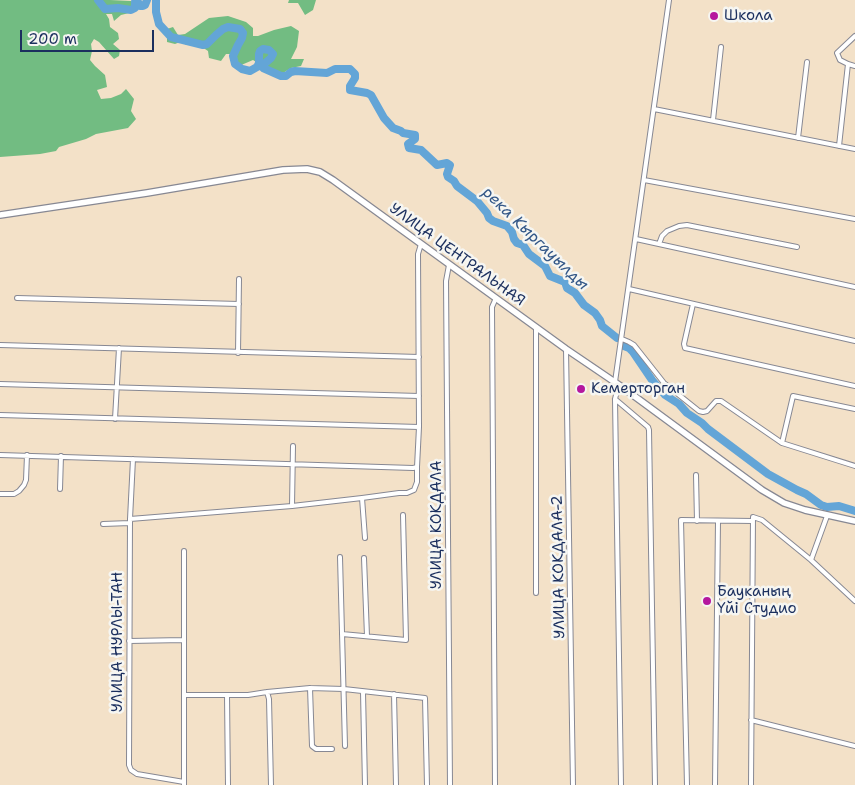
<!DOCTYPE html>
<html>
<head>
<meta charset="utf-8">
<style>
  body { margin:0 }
  #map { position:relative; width:855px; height:785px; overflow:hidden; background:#f3e1c8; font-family:"Shantell Sans",sans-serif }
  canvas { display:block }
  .scale { position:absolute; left:20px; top:30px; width:134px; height:22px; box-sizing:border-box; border:2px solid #1b2f5e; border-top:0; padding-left:6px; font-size:15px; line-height:18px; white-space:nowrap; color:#1b2f5e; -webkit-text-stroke:4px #f6f6f2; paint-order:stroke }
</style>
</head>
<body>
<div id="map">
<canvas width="855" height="785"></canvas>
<div class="scale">200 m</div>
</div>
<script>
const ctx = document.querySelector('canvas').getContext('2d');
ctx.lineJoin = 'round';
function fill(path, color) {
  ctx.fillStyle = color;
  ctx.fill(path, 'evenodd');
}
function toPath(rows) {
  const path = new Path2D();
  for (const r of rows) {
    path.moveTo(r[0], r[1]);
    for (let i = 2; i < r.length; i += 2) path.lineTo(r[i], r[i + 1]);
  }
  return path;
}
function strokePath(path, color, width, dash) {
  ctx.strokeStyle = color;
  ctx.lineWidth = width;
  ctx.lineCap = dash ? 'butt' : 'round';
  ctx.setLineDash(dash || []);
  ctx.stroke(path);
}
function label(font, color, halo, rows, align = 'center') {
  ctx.font = font + ' "Shantell Sans",sans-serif';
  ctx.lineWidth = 5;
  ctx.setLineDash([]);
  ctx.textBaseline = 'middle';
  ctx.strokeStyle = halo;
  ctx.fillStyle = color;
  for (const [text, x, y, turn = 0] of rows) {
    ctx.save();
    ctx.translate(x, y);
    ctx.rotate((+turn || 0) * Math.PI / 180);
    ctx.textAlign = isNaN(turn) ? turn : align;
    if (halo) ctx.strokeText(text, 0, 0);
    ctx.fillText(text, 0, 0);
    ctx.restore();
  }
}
fill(toPath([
  [0,0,110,0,131,1,133,12,121,15,114,21,112,14,106,14,109,19,110,27,118,33,119,39,113,44,120,50,119,56,114,59,99,42,94,39,91,44,92,51,90,60,95,66,105,75,107,87,97,90,101,99,111,98,121,94,126,89,134,99,131,111,136,119,128,128,96,134,86,139,59,147,56,151,40,154,0,157],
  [289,0,316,0,313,10,305,15,298,3,288,3],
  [228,16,246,22,253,28,253,36,258,36,274,30,291,26,299,31,297,47,291,59,304,59,301,66,291,68,283,73,272,72,253,60,239,66,235,54,226,54,221,61,209,58,208,51,199,45,187,45,180,42,175,44,167,42,167,29,173,27,178,35,185,34,209,18]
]), '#72bc82');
strokePath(toPath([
  [98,0,105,9,118,8,131,10,135,8,135,2,138,2,140,6,143,6,145,5,147,0],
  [156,0,156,12,159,24,171,37,203,45,207,44,216,35,223,29,228,27,240,29,243,33,242,38,238,45,233,56,235,64,242,69,250,71,257,67,259,63,259,54,260,51,263,49,269,50,273,54,271,58,263,65,263,68,281,76,286,76,291,72,295,71,327,73,335,69,350,69,355,74,355,78,350,86,350,90,367,93,371,95,384,118,393,128,401,131,403,133,415,135,415,139,408,144,409,148,421,150,437,165,447,163,450,165,447,174,448,177,454,181,457,186,477,201,487,213,489,218,493,221,507,226,512,232,514,239,517,243,523,245,529,254,545,266,550,276,565,282,567,288,575,293,584,305,595,313,600,320,602,326,617,338],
  [624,346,629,348,633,352,652,380,665,395,679,404,687,413,702,423,708,429,768,474,797,490,806,494,821,505,827,507,839,506,855,511]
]), '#63a5d7', 8);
const street = toPath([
  [855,36,837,53,840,60,848,64,855,66],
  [654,109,855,149],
  [713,120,721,47],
  [798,138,807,62],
  [839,146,848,64],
  [644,180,855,219],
  [636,239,855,287],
  [659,244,662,236,667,231,679,226,687,225,797,247],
  [449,265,446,281,450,785],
  [629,289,855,341],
  [17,298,239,304],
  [693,304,684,344,685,348,855,386],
  [536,327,536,593],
  [622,339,629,342,634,345,664,383,699,411,703,412,707,411,716,401,721,401,782,443,855,466],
  [0,345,419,357],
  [566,349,573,785],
  [238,353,239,279],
  [615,382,669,0],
  [0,384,419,396],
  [615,399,648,427,649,430,655,785],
  [0,415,419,427],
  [115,419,119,348],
  [782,443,793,396,855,409],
  [0,455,413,468,417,467,419,427,418,254,421,244],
  [133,459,130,519,129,765,131,770,137,774,184,782],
  [696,475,697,521],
  [60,489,61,456],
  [0,494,14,494,19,491,24,485,26,480,27,455],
  [362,498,365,538],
  [292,506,293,446],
  [130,519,292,506,362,498,399,493,407,493,414,490,417,482,417,467],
  [103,524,130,523],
  [184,551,184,785],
  [340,557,345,746],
  [364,558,367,636],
  [811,560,827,516],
  [342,634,406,640,403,515],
  [129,641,184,640],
  [310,688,312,746,316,749,332,749],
  [267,692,269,699,271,785],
  [363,692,365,785],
  [394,694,396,785],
  [184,695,248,695,267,692,310,688,344,689,425,698,427,785],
  [227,695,228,785],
  [751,720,855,746],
  [495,785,492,307,496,298],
  [621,785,615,399,616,395,622,387],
  [687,785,681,520,753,521],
  [715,785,718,521],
  [751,785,753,517,762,520,811,560,855,601]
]);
const secondary = toPath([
  [0,215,147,193,283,170,307,169,320,172,333,180,566,349,622,387,762,490,784,503,805,510,855,521]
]);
strokePath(street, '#878893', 6);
strokePath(secondary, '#878893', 8);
strokePath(street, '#fff', 4);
strokePath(secondary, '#fff', 5.5);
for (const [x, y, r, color] of [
  [714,16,5,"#b5179e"],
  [581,389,5,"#b5179e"],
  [707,601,5,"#b5179e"]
]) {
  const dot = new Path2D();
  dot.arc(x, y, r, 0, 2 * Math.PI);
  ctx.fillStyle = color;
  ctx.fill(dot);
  strokePath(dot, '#f6f6f2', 2);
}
label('15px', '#1b2f5e', '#f6f6f2', [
  ["Школа",724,16],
  ["Кемерторган",591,389],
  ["Бауканың",717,592],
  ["Үйі Студио",717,609]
], 'left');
label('15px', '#1b2f5e', '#f6f6f2', [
  ["УЛИЦА ЦЕНТРАЛЬНАЯ",457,255,36],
  ["УЛИЦА КОКДАЛА",437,525,-90],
  ["УЛИЦА КОКДАЛА-2",559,567,-91],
  ["УЛИЦА НУРЛЫ-ТАН",118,642,-90]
]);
label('italic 16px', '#345888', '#f6f6f2', [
  ["река Кыргауылды",535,239,44]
]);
</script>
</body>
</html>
